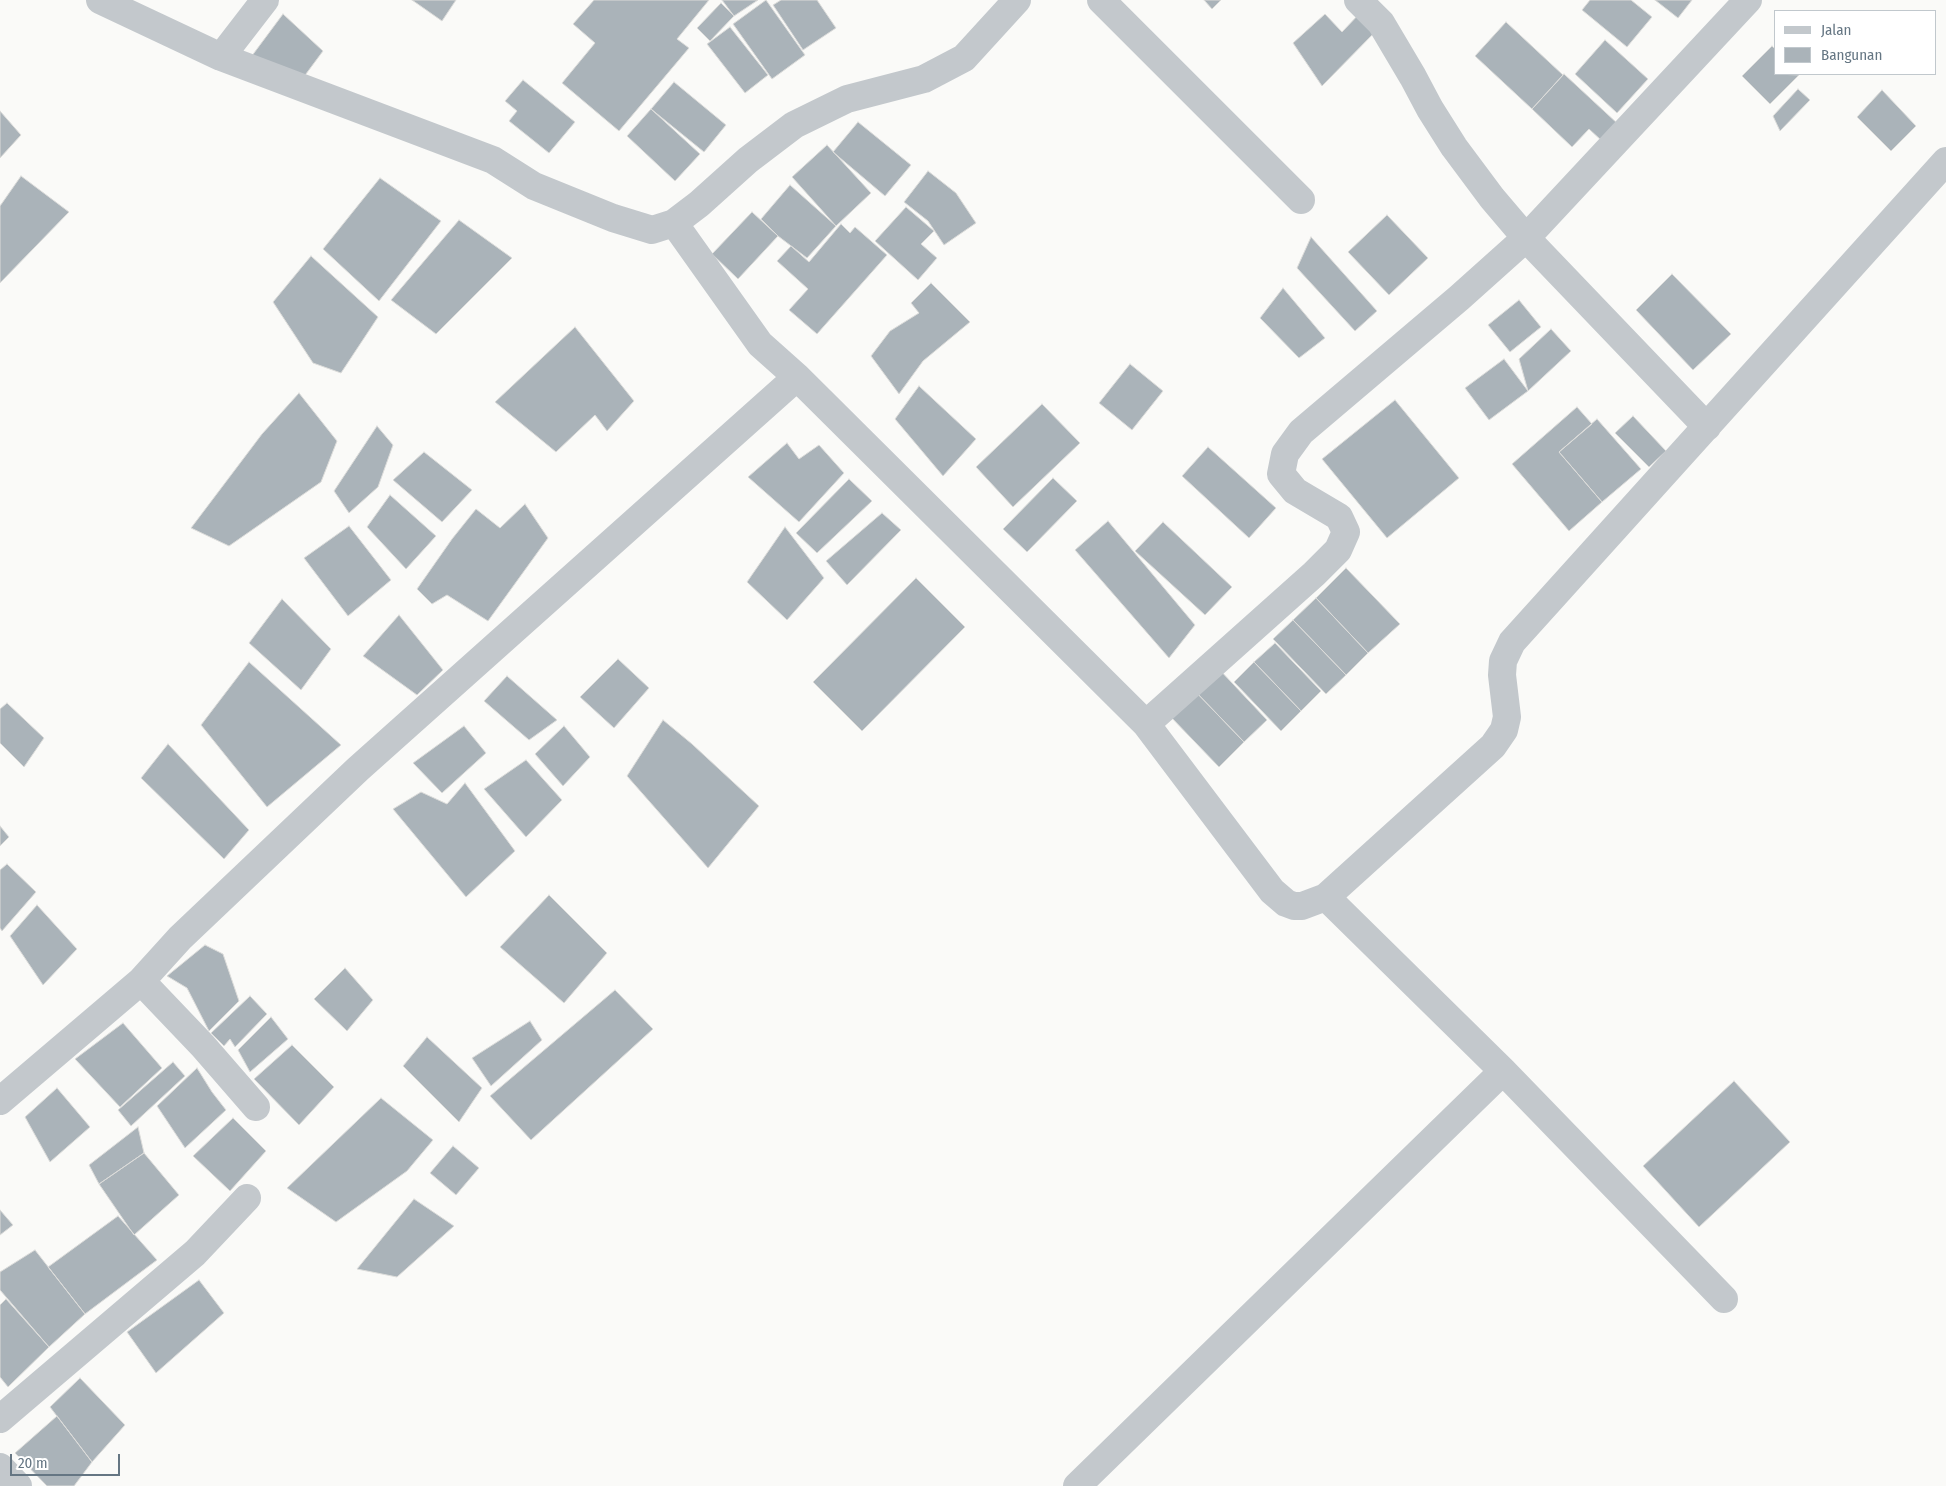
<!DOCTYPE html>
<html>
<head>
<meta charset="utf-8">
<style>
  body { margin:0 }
  #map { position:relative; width:1946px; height:1486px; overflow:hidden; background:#fafaf8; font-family:"Fira Sans Condensed",sans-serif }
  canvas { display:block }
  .legend { position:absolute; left:1774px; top:10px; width:162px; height:65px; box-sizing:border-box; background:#fff; border:1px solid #c1c8cd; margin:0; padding:6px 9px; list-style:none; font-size:15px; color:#657683 }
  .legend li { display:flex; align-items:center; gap:10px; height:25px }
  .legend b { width:25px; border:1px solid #c1c8cd }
  .scale { position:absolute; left:10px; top:1454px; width:110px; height:22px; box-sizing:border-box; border:2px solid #657683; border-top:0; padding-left:6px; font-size:15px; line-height:18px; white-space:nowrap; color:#657683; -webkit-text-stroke:4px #fff; paint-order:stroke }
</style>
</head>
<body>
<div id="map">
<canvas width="1946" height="1486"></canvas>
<ul class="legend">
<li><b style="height:6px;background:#c3c8cc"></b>Jalan</li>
<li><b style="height:14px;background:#aab3b9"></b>Bangunan</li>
</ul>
<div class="scale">20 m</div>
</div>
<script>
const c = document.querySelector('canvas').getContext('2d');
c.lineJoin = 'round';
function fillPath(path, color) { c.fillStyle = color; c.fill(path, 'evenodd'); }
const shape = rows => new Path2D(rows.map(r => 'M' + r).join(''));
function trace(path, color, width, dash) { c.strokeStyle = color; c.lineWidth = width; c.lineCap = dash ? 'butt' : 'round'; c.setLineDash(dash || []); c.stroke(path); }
const building = shape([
  [412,0,456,0,442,21,412,0],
  [594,0,709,0,677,39,689,48,619,131,562,83,595,43,573,24,594,0],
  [722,0,758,0,734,16,722,0],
  [766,0,805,55,772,79,733,24,766,0],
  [781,0,817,0,836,28,803,50,773,5,781,0],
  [1204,0,1221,0,1212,9,1204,0],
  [1590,0,1631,0,1652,17,1627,47,1582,10,1590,0],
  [1655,0,1692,0,1678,18,1655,0],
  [721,3,734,16,710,41,697,28,721,3],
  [1361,12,1377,30,1322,86,1293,43,1325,14,1342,32,1361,12],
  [283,14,323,51,300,82,251,57,283,14],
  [1506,22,1563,75,1532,109,1475,56,1506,22],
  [730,27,768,75,745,93,707,44,730,27],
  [1605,40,1648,79,1617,113,1575,74,1605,40],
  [1772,46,1775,49,1775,74,1799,75,1770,104,1742,76,1772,46],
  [1564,74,1618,124,1602,141,1589,129,1572,147,1532,109,1564,74],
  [523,80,575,122,549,153,509,121,517,111,505,101,523,80],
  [674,82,726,125,704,152,651,109,674,82],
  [1798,89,1810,100,1780,131,1773,116,1798,89],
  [1882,90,1916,126,1891,151,1857,117,1882,90],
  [651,109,700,154,675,181,627,136,651,109],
  [0,111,21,135,0,158,0,111],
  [858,122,911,165,885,196,833,152,858,122],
  [827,145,871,193,836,226,792,177,827,145],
  [928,171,956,193,976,223,944,245,928,221,904,202,928,171],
  [21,176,69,212,0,283,0,206,21,176],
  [380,178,441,221,379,301,323,249,380,178],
  [790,185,836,226,807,258,778,236,761,219,790,185],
  [906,207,934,231,921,244,937,258,918,280,875,241,906,207],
  [752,212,778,236,738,279,712,254,752,212],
  [1387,215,1428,258,1389,295,1348,252,1387,215],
  [459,220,512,258,436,334,391,300,459,220],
  [841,224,850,233,855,227,887,255,817,334,789,310,808,289,777,261,791,246,809,262,841,224],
  [1311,237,1377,311,1355,331,1297,268,1311,237],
  [311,256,378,317,341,373,313,363,273,302,311,256],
  [1672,274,1731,334,1693,370,1636,310,1672,274],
  [931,283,970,322,923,361,899,394,871,356,890,331,919,313,911,303,931,283],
  [1283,288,1325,338,1299,358,1260,318,1283,288],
  [1519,300,1541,327,1510,352,1488,325,1519,300],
  [575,327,634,401,607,431,595,415,556,452,495,402,575,327],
  [1551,329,1571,351,1528,391,1519,359,1551,329],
  [1504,359,1528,391,1489,420,1465,388,1504,359],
  [1130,364,1163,391,1132,430,1099,403,1130,364],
  [919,386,976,439,943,476,895,419,919,386],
  [299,393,337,441,321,482,229,546,191,528,262,434,299,393],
  [1395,400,1459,478,1387,538,1322,459,1395,400],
  [1042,404,1080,443,1013,507,976,467,1042,404],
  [1577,407,1592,424,1559,452,1602,502,1569,531,1512,464,1577,407],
  [1633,416,1666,451,1649,467,1615,433,1633,416],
  [1597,419,1641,469,1602,502,1559,452,1597,419],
  [377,426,393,445,378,487,349,513,334,491,377,426],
  [787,443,799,459,819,445,844,473,799,522,748,477,787,443],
  [1208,447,1276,508,1249,538,1182,476,1208,447],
  [424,452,472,490,442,522,393,480,424,452],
  [1053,478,1077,501,1027,552,1003,529,1053,478],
  [849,479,872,501,817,553,796,533,849,479],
  [390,495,436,536,406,569,367,527,390,495],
  [525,504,548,538,488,621,447,595,432,604,417,589,452,539,476,509,500,528,525,504],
  [882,513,901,530,847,585,826,561,882,513],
  [1108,521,1195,625,1169,658,1075,550,1108,521],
  [1163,522,1232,587,1205,615,1135,551,1163,522],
  [349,526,391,580,348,616,304,558,349,526],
  [785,527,824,578,787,620,747,582,785,527],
  [1346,568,1400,624,1368,653,1316,598,1346,568],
  [916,578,965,627,862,731,813,682,916,578],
  [1316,598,1368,653,1346,675,1293,620,1316,598],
  [282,599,331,649,301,690,249,643,282,599],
  [399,615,443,670,417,695,363,656,399,615],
  [1293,620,1346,675,1326,694,1273,639,1293,620],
  [1275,643,1321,691,1301,711,1254,662,1275,643],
  [618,659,649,688,614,728,580,697,618,659],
  [249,662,341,745,267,807,201,725,249,662],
  [1254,662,1301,711,1281,731,1234,682,1254,662],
  [1217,667,1267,720,1244,742,1193,689,1217,667],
  [507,676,557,720,529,740,484,701,507,676],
  [1193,689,1244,742,1219,767,1168,714,1193,689],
  [7,703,44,738,24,767,0,743,0,709,7,703],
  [663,720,692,744,759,806,708,868,627,776,663,720],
  [464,726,486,753,442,793,413,763,464,726],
  [564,726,590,757,563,786,535,754,564,726],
  [168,744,249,830,224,859,141,778,168,744],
  [526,760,562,800,526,837,484,789,526,760],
  [465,783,515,851,466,897,393,809,421,792,447,804,465,783],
  [0,826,9,837,0,846,0,826],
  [7,864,36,892,2,931,0,928,0,870,7,864],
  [549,895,607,953,564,1003,500,947,549,895],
  [37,905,77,949,43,985,10,936,37,905],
  [205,945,223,954,239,1001,209,1031,187,988,167,976,205,945],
  [345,968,373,1000,347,1031,314,999,345,968],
  [615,990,653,1029,531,1140,490,1096,615,990],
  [250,996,267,1014,235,1047,230,1039,224,1046,211,1033,250,996],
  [271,1017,288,1039,250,1072,238,1050,271,1017],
  [530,1021,542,1040,491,1086,472,1058,530,1021],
  [123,1023,162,1068,120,1107,75,1059,123,1023],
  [427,1037,482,1088,459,1122,403,1066,427,1037],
  [292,1045,334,1087,299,1125,254,1079,292,1045],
  [173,1062,185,1076,131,1126,118,1110,173,1062],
  [197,1068,212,1092,226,1110,185,1148,157,1106,197,1068],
  [1734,1081,1790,1142,1699,1227,1643,1166,1734,1081],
  [57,1088,90,1127,50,1162,25,1117,57,1088],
  [381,1098,433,1140,407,1171,336,1222,287,1188,381,1098],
  [233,1118,266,1151,230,1191,193,1156,233,1118],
  [138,1127,144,1153,99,1184,89,1165,138,1127],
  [453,1146,479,1168,456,1195,430,1173,453,1146],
  [144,1153,179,1195,134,1235,99,1184,144,1153],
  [414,1199,454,1226,397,1277,357,1269,414,1199],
  [0,1210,13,1225,0,1235,0,1210],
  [118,1216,157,1260,85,1314,48,1267,118,1216],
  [35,1250,85,1314,49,1347,0,1290,0,1272,35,1250],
  [199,1280,224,1313,156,1373,127,1332,199,1280],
  [6,1299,49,1347,8,1387,0,1377,0,1305,6,1299],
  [80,1378,125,1425,92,1462,50,1407,80,1378],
  [57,1416,92,1462,74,1486,47,1486,15,1453,57,1416]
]);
const minor = shape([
  [100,0,221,57,493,160,534,186,613,218,652,230,674,223],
  [1017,0,964,58,924,79,847,99,794,125,748,160,699,204,674,223,760,344,797,377,1146,724,1272,891,1286,903,1294,906,1302,906,1326,897,1493,746,1504,730,1507,717,1502,675,1503,661,1512,642,1946,161],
  [1101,0,1301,200],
  [1358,0,1381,23,1413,77,1430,109,1454,147,1492,198,1526,238,1707,427],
  [221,57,265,0],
  [1146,724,1314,574,1338,550,1346,532,1339,517,1295,491,1281,474,1285,454,1301,432,1459,298,1526,238,1748,0],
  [1326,897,1503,1071,1724,1299],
  [141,981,203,1046,256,1107],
  [0,1101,141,981,180,938,358,769,797,377],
  [0,1419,195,1253,247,1198],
  [0,1467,18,1486],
  [1077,1486,1503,1071]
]);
fillPath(building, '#aab3b9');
trace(building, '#dcdcda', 1);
trace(minor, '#c3c8cc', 28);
</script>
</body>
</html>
